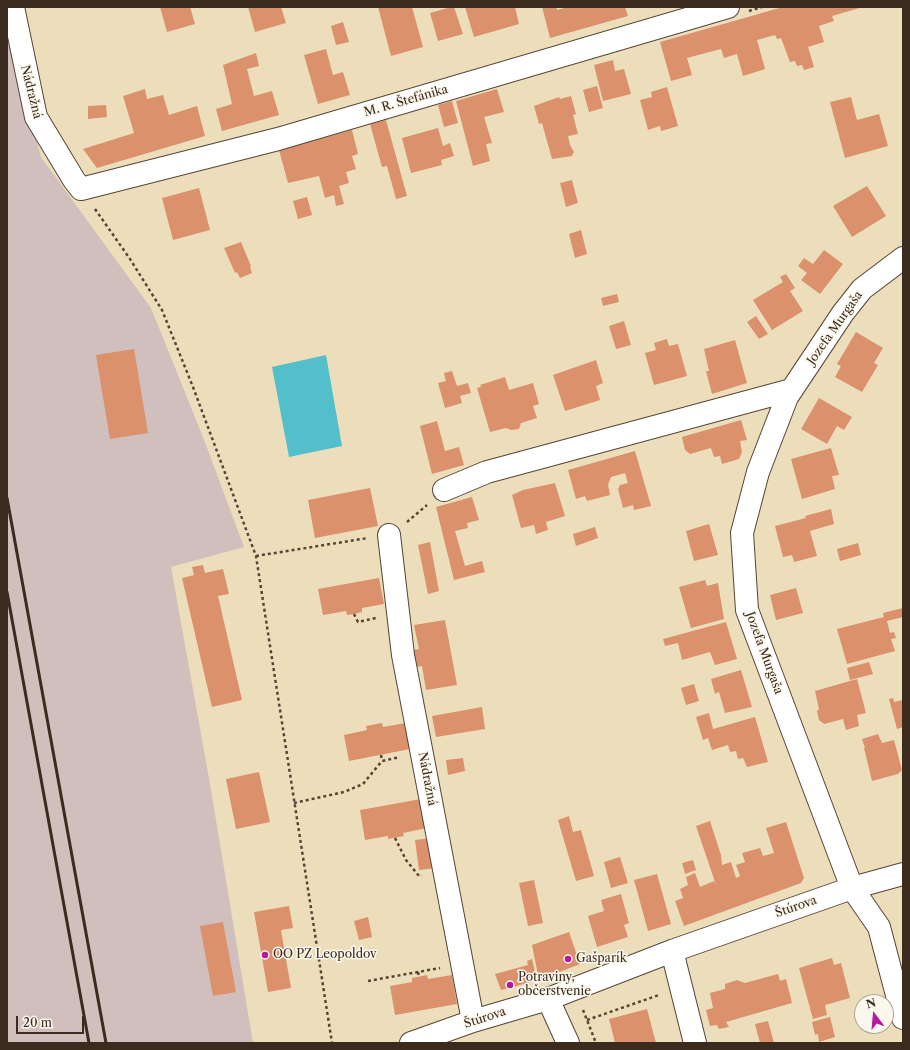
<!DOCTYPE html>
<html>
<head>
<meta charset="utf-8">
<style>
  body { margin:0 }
  #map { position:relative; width:910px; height:1050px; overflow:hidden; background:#eddebb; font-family:"Libre Caslon Text",serif }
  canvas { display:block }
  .frame { position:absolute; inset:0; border:8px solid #3b2a1e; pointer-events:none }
  .north { position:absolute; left:854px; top:994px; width:40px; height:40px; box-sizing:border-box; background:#fbf7ec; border:1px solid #aea59a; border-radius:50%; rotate:344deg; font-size:11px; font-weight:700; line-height:16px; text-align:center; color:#3b2a1e }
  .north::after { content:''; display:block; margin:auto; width:14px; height:18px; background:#b5179e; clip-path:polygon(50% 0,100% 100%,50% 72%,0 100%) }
  .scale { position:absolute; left:16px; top:1016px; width:68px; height:18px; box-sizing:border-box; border:2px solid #3b2a1e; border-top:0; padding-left:5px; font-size:12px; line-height:14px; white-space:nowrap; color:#3b2a1e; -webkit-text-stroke:3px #fbf7ec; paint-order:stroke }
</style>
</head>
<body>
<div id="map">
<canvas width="910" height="1050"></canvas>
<div class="frame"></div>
<div class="north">N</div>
<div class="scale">20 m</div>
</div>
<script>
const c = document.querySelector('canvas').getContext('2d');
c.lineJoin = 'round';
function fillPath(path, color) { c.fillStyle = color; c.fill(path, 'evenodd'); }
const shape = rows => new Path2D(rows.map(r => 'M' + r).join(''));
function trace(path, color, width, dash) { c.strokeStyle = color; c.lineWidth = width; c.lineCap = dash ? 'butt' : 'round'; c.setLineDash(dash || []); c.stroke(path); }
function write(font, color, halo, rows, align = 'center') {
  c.font = font + ' "Libre Caslon Text",serif'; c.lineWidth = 3; c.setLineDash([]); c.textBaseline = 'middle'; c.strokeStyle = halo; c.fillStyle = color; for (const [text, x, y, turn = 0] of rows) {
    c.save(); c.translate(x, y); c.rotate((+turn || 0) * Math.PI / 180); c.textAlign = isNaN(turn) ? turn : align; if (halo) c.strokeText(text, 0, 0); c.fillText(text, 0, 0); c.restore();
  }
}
const industrial = shape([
  [7,20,10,41,41,157,151,308,203,437,244,547,171,567,210,784,253,1043,7,1043]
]);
const water = shape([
  [326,355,342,446,289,457,272,367]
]);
const building = shape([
  [160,7,190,7,195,24,167,32],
  [248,7,281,7,286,23,255,32],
  [378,7,412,7,423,47,391,56],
  [451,7,454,7,463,34,438,41,430,13],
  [465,7,515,7,519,24,474,37],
  [542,7,556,7,557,10,568,7,625,7,628,16,550,38],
  [783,7,863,7,832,16,834,21,819,26,824,42,808,47,814,67,804,70,802,65,797,66,795,61,790,62,781,38,777,39,775,35,757,40,765,69,743,76,737,54,724,58,721,49,687,58,692,75,671,81,660,42],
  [343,22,349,42,336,45,331,26],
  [326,49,333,75,343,72,350,95,318,104,304,55],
  [256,53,259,66,247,69,254,96,272,91,279,115,222,131,216,109,232,104,223,65],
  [613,60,615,71,624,69,631,94,603,101,594,65],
  [597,86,603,108,589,112,583,90],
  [667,87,678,126,661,131,660,126,648,130,640,100,652,97,651,92],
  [145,89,147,99,163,95,169,115,197,106,205,136,97,168,83,149,134,133,123,96],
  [497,89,504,112,484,117,492,143,486,144,490,161,473,166,456,101],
  [571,96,576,114,573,115,578,134,568,136,570,145,574,152,572,156,552,159,542,123,539,124,534,106,559,97,560,99],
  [851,97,857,120,879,114,888,146,845,158,830,102],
  [452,101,458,123,444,127,438,105],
  [106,105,107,117,88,119,88,106],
  [386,120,407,196,396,199,387,166,382,167,370,124],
  [438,128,443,146,450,143,454,156,441,160,442,165,411,173,402,138],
  [352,130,358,154,352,156,356,169,346,172,349,183,339,186,344,204,336,206,334,195,325,198,319,176,288,183,279,150],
  [572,180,578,203,566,207,560,183],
  [867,186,886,216,852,237,833,206],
  [199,188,210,230,173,240,162,198],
  [307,197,312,215,298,219,293,201],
  [581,230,587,254,575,258,569,234],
  [241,242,251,266,250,267,252,273,240,278,237,272,235,273,224,248],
  [824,250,843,264,820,294,801,280,807,273,798,266,804,258,813,264],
  [786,274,795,288,790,291,803,311,772,330,753,300,783,282,780,277],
  [617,294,619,302,603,306,601,298],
  [756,316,768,334,759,339,747,322],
  [624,321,631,345,616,349,609,326],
  [856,332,883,348,874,363,878,365,862,392,835,377,841,366,837,364],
  [667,339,669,346,678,344,687,376,654,385,645,353,656,350,654,343],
  [735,340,747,383,712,394,706,371,709,371,704,349],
  [134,349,148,433,110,439,96,355],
  [596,360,603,383,596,386,600,400,565,411,553,375],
  [452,371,457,386,468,383,471,393,460,396,462,403,445,408,438,383,446,381,444,373],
  [505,377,509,390,533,383,539,404,533,406,537,418,521,423,519,429,511,430,506,428,490,432,477,388,481,387,480,385],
  [819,398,852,417,844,430,837,426,827,444,801,429],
  [741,420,747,440,740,441,742,452,739,459,722,464,720,456,714,457,711,448,690,454,685,450,682,437],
  [437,421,445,451,459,447,464,465,432,474,420,426],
  [831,448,839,475,832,476,835,489,802,499,791,459],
  [635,451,651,506,634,510,633,505,623,508,618,489,620,485,628,483,625,473,611,477,608,485,610,495,587,501,585,496,576,499,568,470],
  [555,483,565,516,546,522,548,530,536,534,534,525,521,528,512,495,523,490],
  [370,488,378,526,315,538,308,500],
  [472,497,479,520,467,523,468,528,455,531,465,566,482,561,485,572,454,580,436,507],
  [831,509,834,524,810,531,817,556,794,562,792,555,783,557,775,526,806,518,805,516],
  [709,524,718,555,694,561,686,531],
  [595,527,598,538,576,546,573,534],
  [430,542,439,591,428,594,418,545],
  [858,543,861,555,840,561,837,549],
  [203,565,205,573,223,569,229,594,218,596,242,700,212,707,182,578,194,575,192,567],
  [379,578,384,604,362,608,362,612,354,614,347,615,346,611,323,615,318,589],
  [705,580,707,586,718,583,724,619,691,628,679,587],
  [796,588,803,613,776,620,770,595],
  [903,608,903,617,887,621,890,633,894,632,896,638,891,639,895,651,847,664,837,629,884,617,883,613],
  [445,620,457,685,426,690,422,666,416,667,413,650,419,649,414,625],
  [726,622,737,659,715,665,710,652,682,660,678,643,665,646,663,639],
  [869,662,873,674,850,680,847,668],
  [741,670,752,707,725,713,719,692,715,694,711,679],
  [857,679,866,713,857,715,859,726,846,730,843,719,824,724,819,720,817,711,819,709,815,691],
  [694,684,699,701,686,705,681,688],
  [893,698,894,702,903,700,903,727,897,729,889,699],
  [482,707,485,729,436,737,432,716],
  [709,713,713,729,755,717,768,762,747,767,743,758,738,759,736,751,730,752,728,745,712,750,708,738,703,740,696,717],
  [382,723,383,727,406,723,410,749,349,761,344,735,367,730,366,726],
  [878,734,882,743,894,740,902,770,898,774,872,781,864,748,865,748,862,739],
  [463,758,465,771,448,775,446,760],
  [259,772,270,822,236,829,226,779],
  [421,799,427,828,403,833,404,836,388,839,388,836,365,840,360,810],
  [569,816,573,832,581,830,594,876,576,881,558,820],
  [710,821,721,855,722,865,731,862,736,878,740,876,736,865,745,862,742,853,760,848,763,856,774,853,766,828,786,822,804,878,801,883,684,926,675,901,683,898,680,889,688,885,686,877,695,873,700,887,714,881,716,885,696,826],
  [431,838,436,868,419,870,415,840],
  [620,857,628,883,611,888,604,862],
  [693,860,696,870,685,874,682,863],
  [657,874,671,924,648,931,634,880],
  [534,880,543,923,528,926,519,883],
  [621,894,629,923,624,925,628,937,597,947,588,916,604,911,601,900],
  [289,906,293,928,281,930,291,988,268,992,254,912],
  [368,917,372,937,359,940,354,921],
  [223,922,236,992,213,996,200,926],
  [569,932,580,964,539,980,532,945],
  [832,958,834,965,841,963,850,998,825,1005,827,1015,813,1019,799,968],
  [532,959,536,976,531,977,532,982,501,990,495,974,528,965,527,961],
  [778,974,780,981,786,979,792,1003,726,1022,729,1027,719,1029,717,1025,710,1026,706,1010,713,1008,710,993,725,989,725,984,737,980,745,983],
  [427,975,428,979,452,975,457,1004,395,1015,390,986,412,982,412,978],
  [647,1009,656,1043,615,1043,609,1019],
  [830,1017,835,1037,819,1042,818,1034,815,1035,812,1022],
  [768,1021,774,1043,760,1043,755,1024]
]);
const path = shape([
  [749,11,762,7],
  [95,209,130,259,162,310,193,387,256,556,332,1043],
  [407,522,427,505],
  [256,556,368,538],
  [354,614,358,622,376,618],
  [381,755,382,761],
  [294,803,344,792,363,784,382,761,400,757],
  [395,838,406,860,419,876,422,876],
  [418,972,419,977],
  [368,981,440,968],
  [583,1010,596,1043],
  [587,1020,659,995,658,994]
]);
const minor = shape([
  [13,7,36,117,74,180,81,189,278,139,728,7],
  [903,258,862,289,843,313,787,397,758,472,742,533,747,610,852,888,879,927,903,1018],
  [444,490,487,472,791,390],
  [389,535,403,655,473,1021],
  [672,951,695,1043],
  [548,999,568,1043],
  [411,1043,473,1021,548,999,672,951,852,888,903,874]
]);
const rail = shape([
  [7,498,106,1043],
  [7,592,89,1043]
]);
const markers = [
  [265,955,4,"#b5179e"],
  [568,959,4,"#b5179e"],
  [510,985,4,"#b5179e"]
];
const streetNames = [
  ["Nádražná",31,92,76],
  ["M. R. Štefánika",406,101,-16],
  ["Jozefa Murgaša",835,328,-55],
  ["Jozefa Murgaša",764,653,70],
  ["Nádražná",427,779,79],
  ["Štúrova",796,907,-19],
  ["Štúrova",485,1018,-18]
];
const poiNames = [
  ["OO PZ Leopoldov",273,955],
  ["Gašparík",576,959],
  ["Potraviny,",518,978],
  ["občerstvenie",518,992]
];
fillPath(industrial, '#d1bfbd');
fillPath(water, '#52bfcb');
fillPath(building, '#da916c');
trace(minor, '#564536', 24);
trace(path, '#564536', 2.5, [3, 3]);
trace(minor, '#fff', 22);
trace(rail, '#3b2a1e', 3);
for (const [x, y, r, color] of markers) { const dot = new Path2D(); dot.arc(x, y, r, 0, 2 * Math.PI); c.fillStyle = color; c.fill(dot); trace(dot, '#fbf7ec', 1.5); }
write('12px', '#3b2a1e', '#fbf7ec', streetNames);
write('12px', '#3b2a1e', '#fbf7ec', poiNames, 'left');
</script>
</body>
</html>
